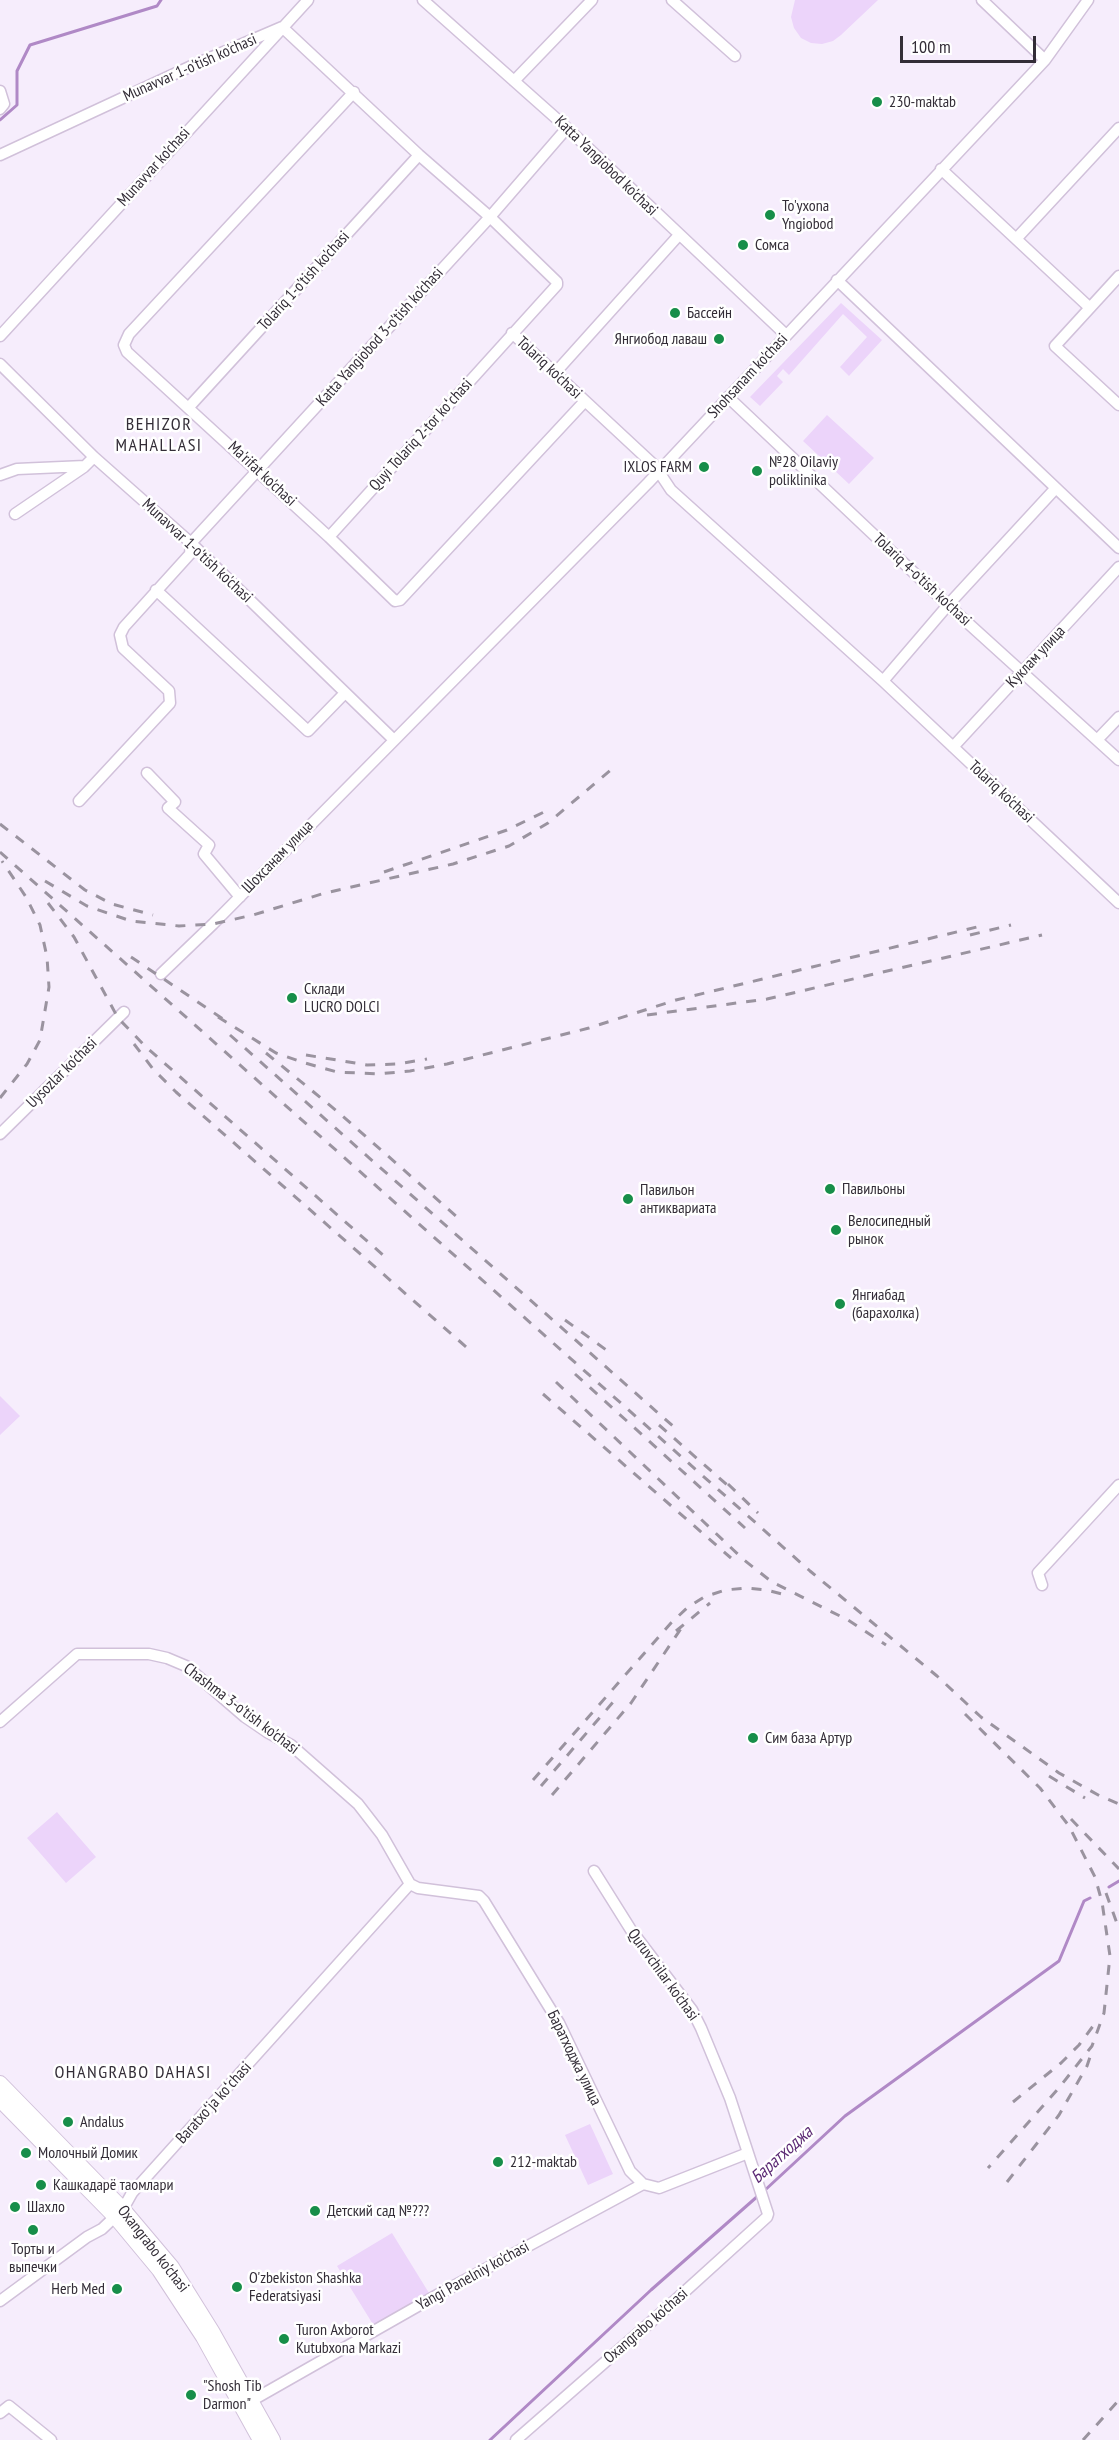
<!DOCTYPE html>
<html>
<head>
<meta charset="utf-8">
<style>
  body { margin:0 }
  #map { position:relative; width:1119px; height:2440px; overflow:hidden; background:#f6edfc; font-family:"PT Sans Narrow",sans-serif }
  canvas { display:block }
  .scale { position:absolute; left:900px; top:36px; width:136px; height:27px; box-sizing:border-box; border:3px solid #332d37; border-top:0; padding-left:8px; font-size:18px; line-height:21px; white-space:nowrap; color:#332d37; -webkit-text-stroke:4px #fff; paint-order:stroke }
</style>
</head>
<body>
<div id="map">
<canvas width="1119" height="2440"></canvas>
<div class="scale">100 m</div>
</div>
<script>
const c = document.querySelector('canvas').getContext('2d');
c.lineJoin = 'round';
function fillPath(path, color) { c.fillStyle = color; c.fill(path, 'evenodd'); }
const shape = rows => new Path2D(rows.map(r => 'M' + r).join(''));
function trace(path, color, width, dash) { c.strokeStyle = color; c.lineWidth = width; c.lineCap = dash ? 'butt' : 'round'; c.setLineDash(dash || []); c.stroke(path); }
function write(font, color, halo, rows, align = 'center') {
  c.font = font + ' "PT Sans Narrow",sans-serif'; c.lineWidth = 5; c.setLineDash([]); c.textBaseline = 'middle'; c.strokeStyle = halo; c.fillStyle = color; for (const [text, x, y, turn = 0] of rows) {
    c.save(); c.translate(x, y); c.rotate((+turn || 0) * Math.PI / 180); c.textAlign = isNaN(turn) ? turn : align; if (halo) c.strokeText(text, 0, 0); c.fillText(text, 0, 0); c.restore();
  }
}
const green = shape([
  [795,0,878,0,841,35,833,41,822,44,811,43,801,38,794,28,791,17],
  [841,303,882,340,849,376,840,367,867,337,843,314,789,375,783,369,777,376,783,382,760,406,750,397],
  [827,415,874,458,849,484,803,441],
  [0,1396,20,1416,0,1435],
  [57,1812,96,1857,66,1883,27,1838],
  [590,2124,613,2174,588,2185,565,2135],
  [392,2233,429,2293,374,2326,337,2266]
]);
const stream = shape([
  [0,120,17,105,17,71,30,45,157,6,161,0],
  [1109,1887,1119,1881],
  [764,2191,845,2116,1059,1961,1084,1901,1090,1898],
  [490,2440,651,2290,759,2195]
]);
const minor = shape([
  [423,0,567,128,786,335],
  [672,0,735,56],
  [982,0,1045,60],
  [514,81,592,0],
  [0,91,4,104,0,109],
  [354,92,129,334,124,345,127,352,329,537,395,601,400,600,585,401],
  [0,155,198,63,282,27,419,155,490,217,557,282,557,285,329,537],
  [941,169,1089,307],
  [1016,239,1119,128],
  [1119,276,1055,346,1119,405],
  [837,280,1119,548],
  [512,333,655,466,671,490,883,681,1119,903],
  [0,336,308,0],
  [0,364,94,457,191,543,393,739],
  [555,373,679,235],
  [728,397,948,605,1119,760],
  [189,407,419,155],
  [0,475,17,469,85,466,94,457],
  [15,514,84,467],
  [156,590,308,731,345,693],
  [883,681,948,605,1055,489],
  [1097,740,1119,717],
  [953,747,1119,567],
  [147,773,175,802,168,808,209,845,204,854,240,897],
  [79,801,170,703,169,691,123,648,120,635,124,627,190,554,191,543,490,217,567,128],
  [161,974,213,924,648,483,1045,60,1088,0],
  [0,1134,124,1012],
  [1042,1585,1038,1573,1119,1485],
  [0,1722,77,1654,149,1654,167,1658,186,1666,245,1717,267,1732,291,1745,358,1804,382,1835,410,1884],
  [410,1884,418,1888,479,1896,484,1901,559,2023,630,2171,643,2184,659,2188,748,2153],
  [0,2301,87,2237,102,2229,123,2209,132,2193,410,1884],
  [244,2405,439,2294,643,2184],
  [0,2413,9,2406,51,2440],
  [516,2440,660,2314,767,2217,768,2214,730,2098,701,2028,692,2010,631,1930,594,1871]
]);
const major = shape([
  [0,2083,123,2209,172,2267,212,2331,273,2440],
  [0,2100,115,2217,159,2270,203,2337,260,2440]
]);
const rail = shape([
  [0,824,85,890,112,904,153,915],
  [0,852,810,1571,937,1676,981,1717,1059,1773,1100,1796,1119,1804],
  [384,872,507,830,544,812],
  [45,881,87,906,131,921,179,926,213,924,253,915,325,893,453,864,509,846,548,823,612,769],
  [48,903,74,937,118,1018,146,1047,383,1255],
  [970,935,1011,925],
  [131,957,226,1021],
  [647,1015,767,999,1042,935],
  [218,1017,276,1053,305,1063,337,1072,378,1074,410,1071,447,1064,589,1028,676,1000,977,927],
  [230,1035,674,1427],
  [134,1044,153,1069,176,1092,473,1353],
  [266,1053,338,1112,456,1216],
  [306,1055,367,1065,397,1064,427,1059],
  [0,1098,27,1064,40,1040,49,987,47,957,40,925,26,897,2,861],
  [565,1320,609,1352],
  [575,1374,745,1528],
  [556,1382,744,1560,772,1582,848,1620,886,1645],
  [543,1394,731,1558],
  [659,1425,734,1491],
  [728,1484,758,1513],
  [676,1631,710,1603],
  [965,1714,1040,1788,1069,1826,1095,1877,1102,1902,1110,1956,1104,2013,1092,2046,1058,2089,988,2168],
  [1049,1776,1085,1798],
  [533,1780,671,1623,687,1608,704,1597,725,1590,746,1588,766,1590,786,1595],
  [541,1786,614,1701],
  [552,1795,631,1703,682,1627],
  [1071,1819,1119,1869],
  [1106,1893,1119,1929],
  [1013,2102,1061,2063,1079,2045,1096,2022],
  [1007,2182,1059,2115,1087,2066,1091,2054],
  [1083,2440,1119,2400]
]);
const markers = [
  [877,102,6,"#178e49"],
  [770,215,6,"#178e49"],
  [743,245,6,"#178e49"],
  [675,313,6,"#178e49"],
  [719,339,6,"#178e49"],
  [704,467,6,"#178e49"],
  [757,471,6,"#178e49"],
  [292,998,6,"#178e49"],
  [830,1189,6,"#178e49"],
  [628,1199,6,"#178e49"],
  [836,1230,6,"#178e49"],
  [840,1304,6,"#178e49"],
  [753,1738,6,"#178e49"],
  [68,2122,6,"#178e49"],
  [26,2153,6,"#178e49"],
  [498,2162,6,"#178e49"],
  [41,2185,6,"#178e49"],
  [15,2207,6,"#178e49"],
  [315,2211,6,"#178e49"],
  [33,2230,6,"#178e49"],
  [237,2287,6,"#178e49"],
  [117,2289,6,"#178e49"],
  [284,2339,6,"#178e49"],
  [191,2395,6,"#178e49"]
];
const streetNames = [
  ["Munavvar 1-o'tish ko'chasi",190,68,-24],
  ["Katta Yangiobod ko'chasi",606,166,44],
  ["Munavvar ko'chasi",154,167,-48],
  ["Tolariq 1-o'tish ko'chasi",304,281,-48],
  ["Katta Yangiobod 3-o'tish ko'chasi",380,337,-48],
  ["Tolariq ko'chasi",549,368,43],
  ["Shohsanam ko'chasi",748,376,-47],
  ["Quyi Tolariq 2-tor koʻchasi",421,435,-48],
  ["Ma'rifat ko'chasi",262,474,43],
  ["Munavvar 1-o'tish ko'chasi",197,551,43],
  ["Tolariq 4-o'tish ko'chasi",922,580,43],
  ["Куклам улица",1036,657,-47],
  ["Tolariq ko'chasi",1001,792,43],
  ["Шохсанам улица",278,857,-46],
  ["Uysozlar ko'chasi",62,1073,-45],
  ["Chashma 3-o'tish ko'chasi",241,1709,37],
  ["Quruvchilar ko'chasi",663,1975,54],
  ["Баратходжа улица",574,2058,64],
  ["Baratxoʻja koʻchasi",214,2103,-48],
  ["Oxangrabo ko'chasi",153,2249,52],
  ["Yangi Panelniy ko'chasi",473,2276,-29],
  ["Oxangrabo ko'chasi",646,2326,-41]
];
const poiNames = [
  ["230-maktab",889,102],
  ["To'yxona",782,206],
  ["Yngiobod",782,224],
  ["Сомса",755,245],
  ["Бассейн",687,313],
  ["Янгиобод лаваш",707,339,"right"],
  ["№28 Oilaviy",769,462],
  ["poliklinika",769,480],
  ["IXLOS FARM",692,467,"right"],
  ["Склади",304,989],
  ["LUCRO DOLCI",304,1007],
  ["Павильоны",842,1189],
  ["Павильон",640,1190],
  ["антиквариата",640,1208],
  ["Велосипедный",848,1221],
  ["рынок",848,1239],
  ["Янгиабад",852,1295],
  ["(барахолка)",852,1313],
  ["Сим база Артур",765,1738],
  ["Andalus",80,2122],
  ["Молочный Домик",38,2153],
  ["212-maktab",510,2162],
  ["Кашкадарё таомлари",53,2185],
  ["Шахло",27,2207],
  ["Детский сад №???",327,2211],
  ["Торты и",33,2249,"center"],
  ["выпечки",33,2267,"center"],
  ["O'zbekiston Shashka",249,2278],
  ["Federatsiyasi",249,2296],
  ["Herb Med",105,2289,"right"],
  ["Turon Axborot",296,2330],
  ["Kutubxona Markazi",296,2348],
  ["\"Shosh Tib",203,2386],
  ["Darmon\"",203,2404]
];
const neighbourhoodNames = [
  ["BEHIZOR",159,425],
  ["MAHALLASI",159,446],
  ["OHANGRABO DAHASI",133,2073]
];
const waterNames = [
  ["Баратходжа",782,2155,-42]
];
fillPath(green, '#ecd4fa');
trace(stream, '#b089c6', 3);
trace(minor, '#d1c1da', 13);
trace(major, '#d1c1da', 16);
trace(minor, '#fff', 10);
trace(major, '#fff', 14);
trace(rail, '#9a939f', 3, [10, 10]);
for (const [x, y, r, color] of markers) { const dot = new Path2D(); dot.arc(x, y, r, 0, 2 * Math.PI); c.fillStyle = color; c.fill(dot); trace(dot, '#fff', 2); }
write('16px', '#332d37', '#fff', streetNames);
write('16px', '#332d37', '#fff', poiNames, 'left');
c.letterSpacing = '1.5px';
write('18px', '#332d37', '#fff', neighbourhoodNames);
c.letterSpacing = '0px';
write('italic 18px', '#5d2b75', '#fff', waterNames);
</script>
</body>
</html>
